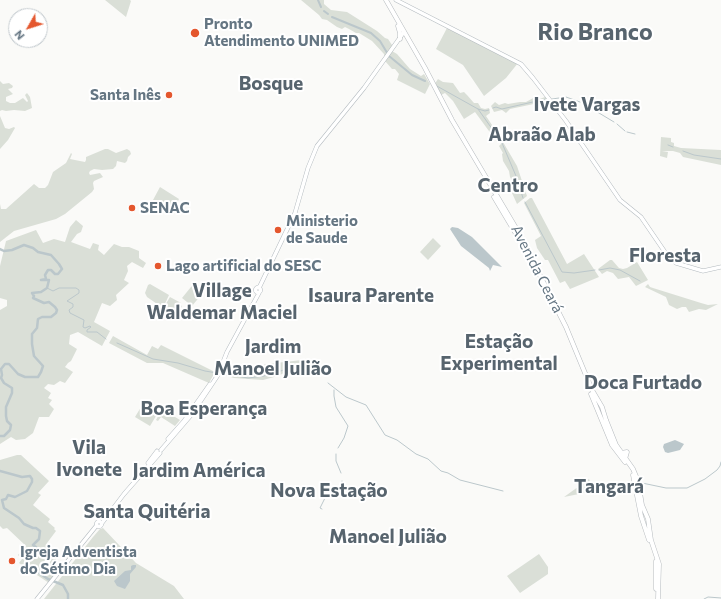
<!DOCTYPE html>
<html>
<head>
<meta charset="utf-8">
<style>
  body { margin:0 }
  #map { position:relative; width:721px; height:599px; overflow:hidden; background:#fafaf8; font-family:Commissioner,sans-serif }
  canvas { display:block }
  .north { position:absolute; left:8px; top:8px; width:40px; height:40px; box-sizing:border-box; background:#fff; border:1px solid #c1c8cd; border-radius:50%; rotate:231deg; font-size:11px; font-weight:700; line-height:16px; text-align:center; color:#657683 }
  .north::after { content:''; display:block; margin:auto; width:14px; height:18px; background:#e4572e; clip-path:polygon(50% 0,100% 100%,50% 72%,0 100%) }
</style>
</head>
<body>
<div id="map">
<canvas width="721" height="599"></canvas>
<div class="north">N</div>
</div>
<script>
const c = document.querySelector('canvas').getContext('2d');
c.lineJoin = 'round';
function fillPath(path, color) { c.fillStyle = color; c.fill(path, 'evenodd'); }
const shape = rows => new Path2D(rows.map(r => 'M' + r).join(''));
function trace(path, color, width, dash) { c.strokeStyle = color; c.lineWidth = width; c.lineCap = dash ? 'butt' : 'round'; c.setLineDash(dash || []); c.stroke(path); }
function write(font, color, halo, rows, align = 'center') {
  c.font = font + ' Commissioner,sans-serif'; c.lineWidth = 4; c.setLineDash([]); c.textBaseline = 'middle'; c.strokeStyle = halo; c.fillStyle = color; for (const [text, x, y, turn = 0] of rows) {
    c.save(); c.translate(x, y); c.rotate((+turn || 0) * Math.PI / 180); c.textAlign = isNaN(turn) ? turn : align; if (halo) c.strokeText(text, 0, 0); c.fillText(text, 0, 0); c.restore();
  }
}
const green = shape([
  [105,0,130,0,131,1,126,17],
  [301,0,324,0,324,4,331,10,347,12,377,31,385,38,388,39,394,48,392,51,397,54,410,69,421,76,424,74,430,84,425,94,397,80,399,74,395,69,392,69,385,61,384,54,372,41,359,33,356,33,349,29,345,27,342,29,337,27,327,20,322,19,319,15],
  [447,28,518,63,506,78,484,96,463,65,436,49],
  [438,79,443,82,453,83,460,93,464,92,467,95,474,103,478,103,481,108,485,109,489,108,490,113,486,116,502,140,497,142,475,112,464,119,453,101,445,93,441,95,434,85],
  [0,81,3,84,9,83,13,86,12,88,8,89,13,94,6,97,6,101,10,103,15,103,23,98,27,102,28,101,25,95,27,93,30,97,32,108,25,111,14,110,6,111,2,110,0,111],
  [535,97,537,100,545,97,548,101,510,109,506,113,502,110,494,112,491,106,495,102,499,105,505,103,508,104,520,102,526,102],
  [0,116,5,128,9,129,14,127,15,128,8,140,0,149],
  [661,137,671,138,671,142,674,143,674,146,681,148,721,150,721,165,683,157,680,153,673,151,662,151,668,152,667,158,660,156],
  [503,142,517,166,527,196,517,204,512,193,515,189,515,186,510,177,509,171,503,161,502,154,503,153,499,146],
  [105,149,108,149,116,153,127,149,130,151,131,154,128,157,127,161,125,163,117,161,116,166,113,169,102,170,94,169,90,171,89,173,90,175,100,173,103,177,94,181,93,183,94,189,92,192,65,214,56,219,14,231,0,242,0,204,1,209,6,209,34,184,39,188,45,188,48,185,53,172,66,163,71,153,72,154,70,159,85,162,86,160,86,157],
  [160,187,179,199,173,211,153,200],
  [530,198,532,198,567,264,584,254,599,277,570,289,565,281,560,283,548,260,545,260,537,248,535,240,541,236,524,203],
  [76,220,83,226,81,232,77,234,71,242,90,249,93,243,99,245,98,250,104,255,114,244,122,247,129,247,139,251,139,258,146,263,143,268,132,262,127,266,128,271,124,280,129,283,116,295,117,300,110,306,102,303,94,322,110,331,102,346,78,332,70,335,69,344,77,349,71,361,68,363,65,367,73,372,65,383,60,381,54,385,48,384,44,388,51,393,48,398,52,400,49,404,54,409,49,417,39,417,33,433,25,439,16,440,11,437,0,444,0,310,7,306,7,300,0,298,0,266,6,241,36,230,43,243,54,239,65,242,70,227],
  [433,238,441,246,428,260,420,252],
  [610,260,612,260,619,268,623,269,627,268,637,262,648,280,636,286,629,277,618,279,613,273,607,271,602,274,598,269],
  [195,282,205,290,192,306,182,298],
  [150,284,169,295,163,308,147,297,145,293,148,285],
  [648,284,650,287,653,288,701,303,708,305,718,304,706,310,699,309,689,312,686,307,682,307,677,309,669,305,666,297,645,287],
  [170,297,181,303,180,305,182,306,179,312,177,312,176,314,164,307],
  [113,336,147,355,152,346,158,349,161,345,215,372,209,383,163,363,147,363,109,343],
  [302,360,307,369,288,371,278,376,263,380,234,378,220,374,223,367,236,371,237,368,242,370,267,364],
  [141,407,156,416,150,426,135,417],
  [162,409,180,420,175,426,161,417,158,421,156,420],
  [17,455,21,455,49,481,38,493,41,495,33,505,50,519,48,522,55,528,54,529,56,531,47,543,49,549,52,553,51,555,63,566,49,583,19,563,22,559,18,555,26,546,7,528,3,529,0,526,0,460],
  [589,479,594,491,564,497],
  [103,528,136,563,174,586,184,599,44,599,93,537,100,529],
  [539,554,548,567,548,574,520,593,507,576]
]);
const water = shape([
  [452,227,458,228,472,237,502,267,493,265,490,271,489,268,461,246,450,229],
  [675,440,684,444,680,450,668,453,665,452,663,447,664,444],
  [133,565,136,565,136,567,130,574,130,581,125,589,117,586,114,581,125,571,131,570,131,566]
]);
const stream = shape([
  [435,85,478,109,485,111,489,110],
  [552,99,566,97,580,102],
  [584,104,614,122],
  [493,108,496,107,502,109,546,99],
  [478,109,500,140],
  [617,124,625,131],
  [627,132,635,134],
  [502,143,516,176,523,198],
  [668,145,673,147],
  [683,151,694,155,721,159],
  [525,202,562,272,574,273,595,270],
  [599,270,610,268,620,270,640,281],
  [47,288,53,291,59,288,76,288,79,290,79,293,67,301,73,304,73,307,69,310,70,313,84,320,83,327,85,328,90,326,91,327,87,330,87,332,97,332,106,339],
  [117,343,153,359,178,363,205,371,217,373],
  [310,365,318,368,326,376],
  [220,373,248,378,264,376,297,366,305,365],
  [328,383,346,397,366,405,385,435,397,440,416,454,428,459,441,471,448,473,460,480,503,491],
  [334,390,334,396,336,407,348,426,344,438,338,448],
  [336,454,336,461,341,473],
  [642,483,666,488,687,488,705,479,717,470,720,466,721,462],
  [322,509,320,508,326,496,338,490,342,483,342,481],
  [704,599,708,597,721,598]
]);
const canal = shape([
  [318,0,321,7],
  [324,11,328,14],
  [332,17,371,33,380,41,389,56,412,75,425,81]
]);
const river = shape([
  [0,249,4,251,12,250,24,245,33,248,38,252,51,255,59,264,62,269,58,274,55,274,51,270,48,270,45,275,46,279,41,280,49,280,47,288,41,292,32,293,34,296,33,298,44,303,49,302,55,307,57,310,56,313,51,317,42,317,38,319,37,328,32,334,32,344,34,356,43,366,41,372,38,377,25,377,18,374,9,364,5,364,1,369,2,375,1,378,4,383,12,388,12,393,6,407,6,416,7,421,11,425,10,430,4,436,0,436],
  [0,471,22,477,30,476,32,479,32,482,27,491,15,497,8,495,6,499,2,500,4,508,19,518,24,524,33,528,36,528,40,531,39,539,33,545,36,547,30,559,26,562,26,564,48,579,63,585,68,594,68,599]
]);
const secondary = shape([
  [396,0,521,64,533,78,566,121,620,200,641,217,669,258,676,263,703,271,721,267],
  '255.5 290a2.5 2.5 0 1 1 5 0a2.5 2.5 0 1 1-5 0Z',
  [259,288,295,213,308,168,317,146,364,88,404,32],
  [168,439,184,421,210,384],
  [161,450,192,414,218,375,227,352,259,293],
  [148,463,157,451],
  '96.5 524a2.5 2.5 0 1 1 5 0a2.5 2.5 0 1 1-5 0Z',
  [102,523,124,494,160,453],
  [37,599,97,525]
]);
const primary = shape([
  [386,0,425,68,452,120,516,228,566,327,592,390,602,407,606,420,616,445,633,469,638,481,642,505,648,519,651,540,659,564,658,599],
  [398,26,400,33,400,39],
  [494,197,519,239],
  [591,394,612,445,625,462],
  [621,453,627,452,625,459],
  [633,475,641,516,649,540],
  [656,561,656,589]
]);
const markers = [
  [195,33,5,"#e4572e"],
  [169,95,4,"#e4572e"],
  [132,208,4,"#e4572e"],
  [278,230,4,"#e4572e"],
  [158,266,4,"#e4572e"],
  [12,561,4,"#e4572e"]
];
const poiNames = [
  ["Pronto",204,24],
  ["Atendimento UNIMED",204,41],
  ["Santa Inês",161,95,"right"],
  ["SENAC",140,208],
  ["Ministerio",286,221],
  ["de Saude",286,238],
  ["Lago artificial do SESC",166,266],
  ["Igreja Adventista",20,552],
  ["do Sétimo Dia",20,569]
];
const streetNames = [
  ["Avenida Ceará",537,269,63]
];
const districtNames = [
  ["Bosque",271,84],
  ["Ivete Vargas",587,105],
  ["Abraão Alab",542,135],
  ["Centro",508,186],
  ["Floresta",665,256],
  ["Village",222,291],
  ["Waldemar Maciel",222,313],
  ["Isaura Parente",371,296],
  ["Estação",499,342],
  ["Experimental",499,364],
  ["Jardim",273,347],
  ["Manoel Julião",273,369],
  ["Doca Furtado",643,383],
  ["Boa Esperança",204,409],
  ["Vila",89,448],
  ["Ivonete",89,470],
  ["Jardim América",199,471],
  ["Tangará",609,487],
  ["Nova Estação",329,491],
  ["Santa Quitéria",147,512],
  ["Manoel Julião",388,537]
];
const townNames = [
  ["Rio Branco",595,32]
];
fillPath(green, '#dadfd7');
fillPath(water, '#bbc7cb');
trace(stream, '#bbc7cb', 1);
trace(canal, '#bbc7cb', 2);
trace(river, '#bbc7cb', 2.5);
trace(secondary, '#b3babf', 4.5);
trace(primary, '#b5babe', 5);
trace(secondary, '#fff', 3.5);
trace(primary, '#fff', 4);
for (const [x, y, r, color] of markers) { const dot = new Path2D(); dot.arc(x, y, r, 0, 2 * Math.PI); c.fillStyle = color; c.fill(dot); trace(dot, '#fff', 1.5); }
write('bold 15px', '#657683', '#fff', poiNames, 'left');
write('15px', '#657683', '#fff', streetNames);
write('bold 19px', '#57646e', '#fff', districtNames);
write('bold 23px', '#57646e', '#fff', townNames);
</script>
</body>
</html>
